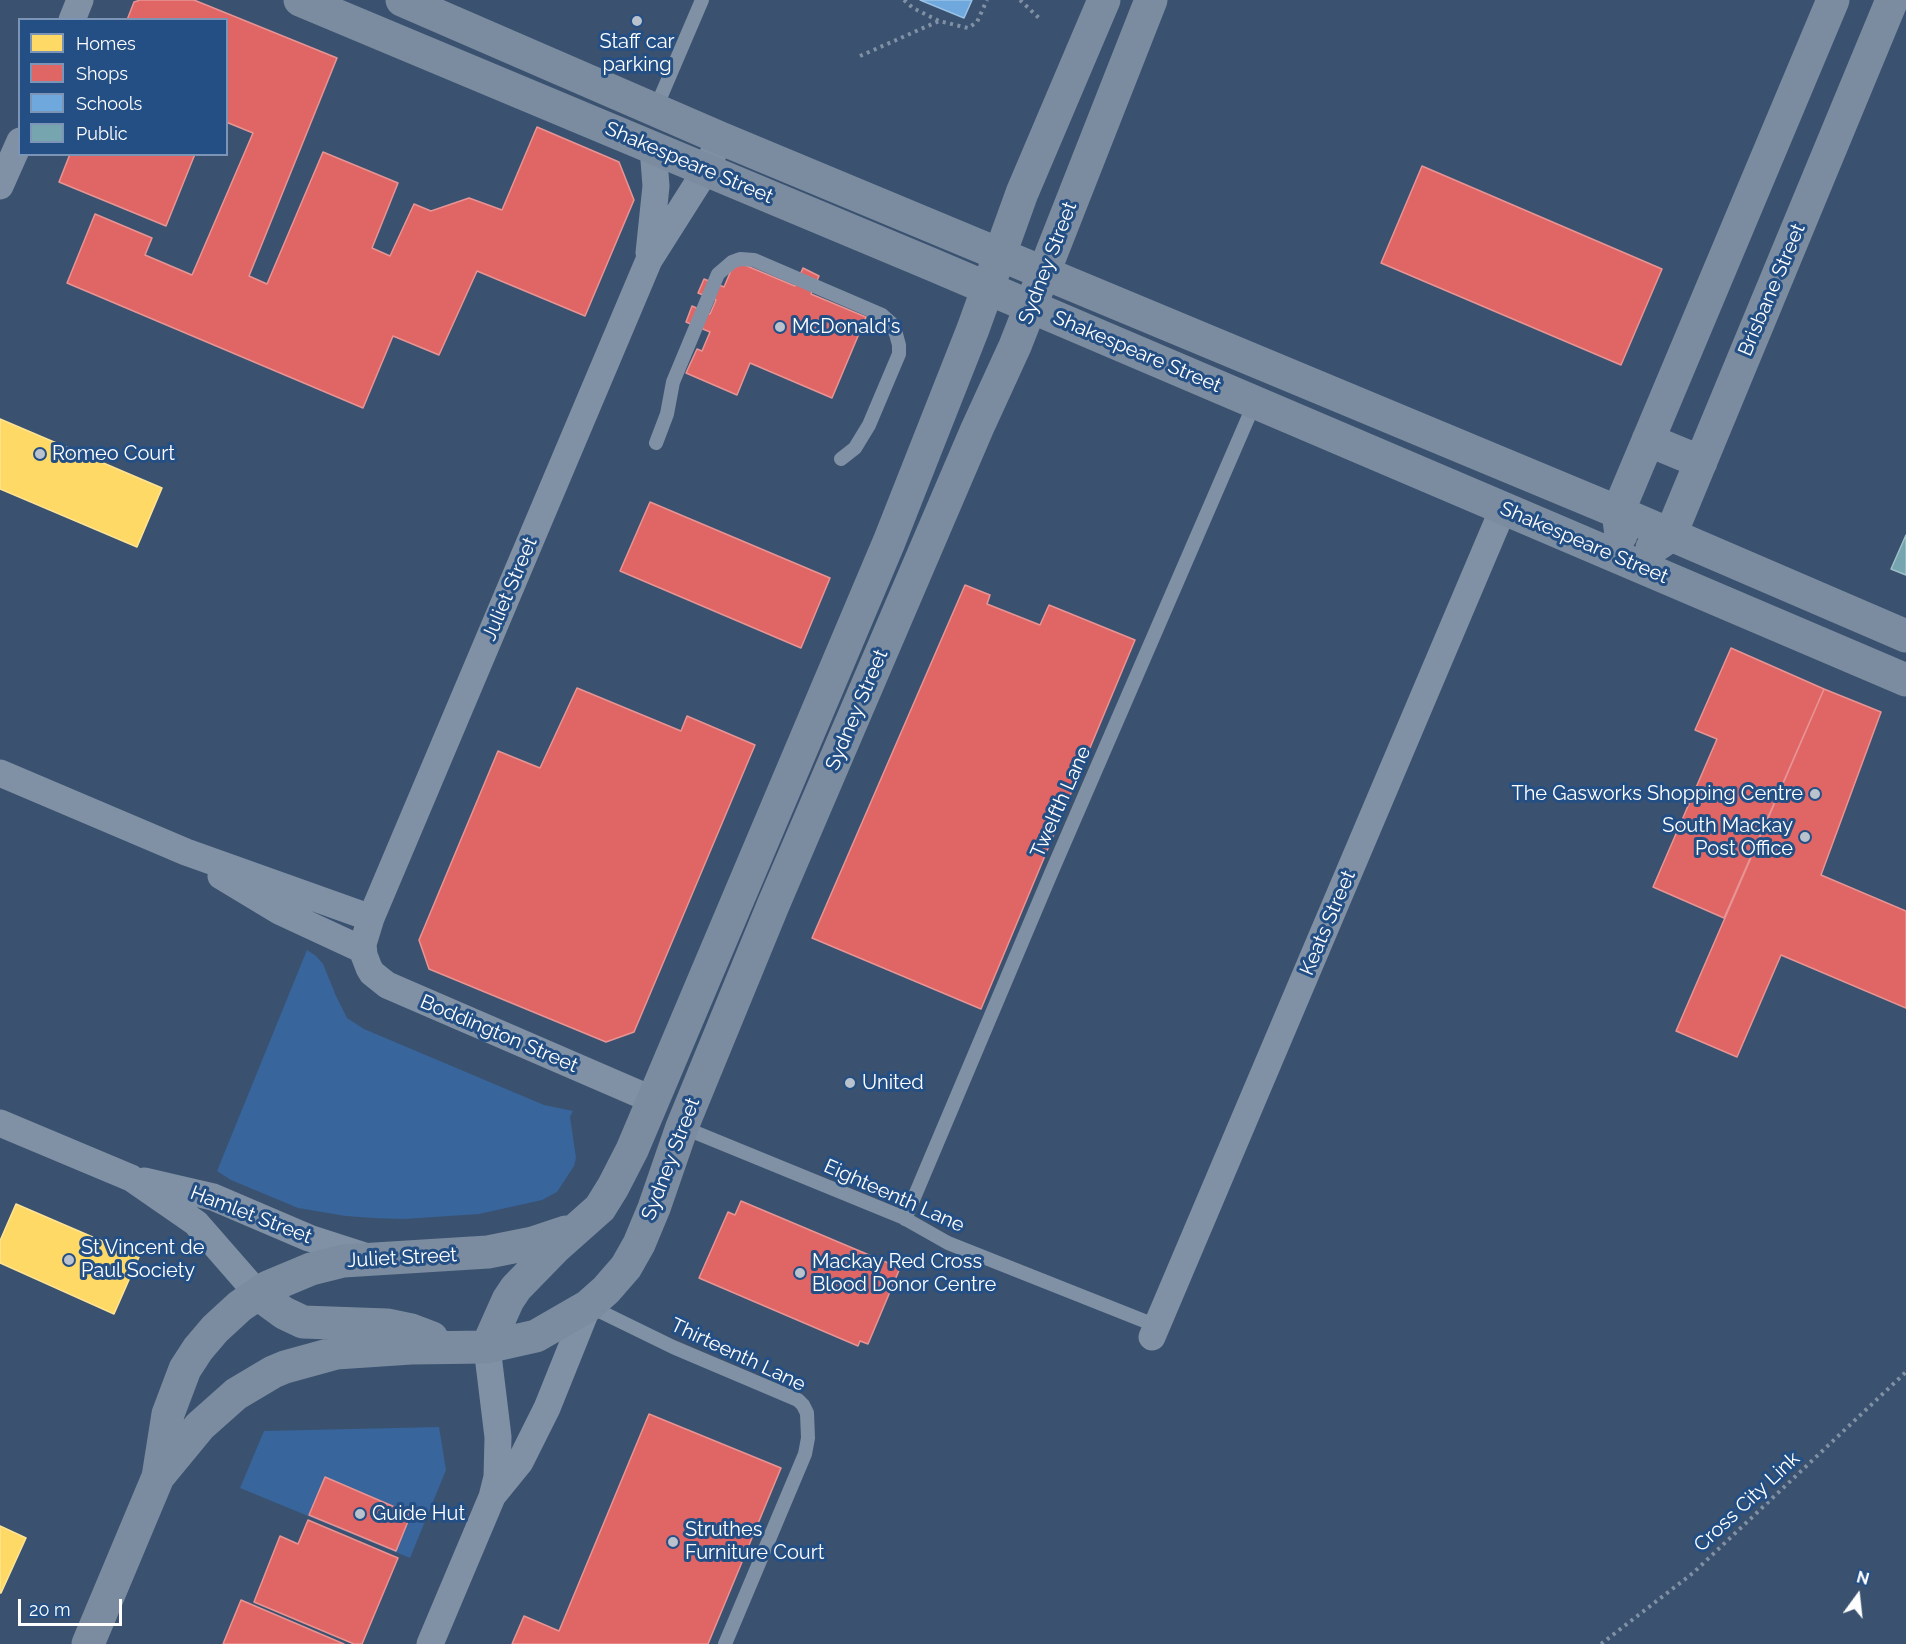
<!DOCTYPE html>
<html>
<head>
<meta charset="utf-8">
<style>
  body { margin:0 }
  #map { position:relative; width:1906px; height:1644px; overflow:hidden; background:#3a526f; font-family:Raleway,sans-serif }
  canvas { display:block }
  .legend { position:absolute; left:18px; top:18px; width:210px; height:138px; box-sizing:border-box; background:#244f85; border:2px solid #7c95b6; margin:0; padding:8px 10px; list-style:none; font-size:18px; color:#fff }
  .legend li { display:flex; align-items:center; gap:12px; height:30px }
  .legend b { width:30px; border:2px solid #7c95b6 }
  .north { position:absolute; left:1828px; top:1566px; width:60px; height:60px; -webkit-text-stroke:4px #244f85; paint-order:stroke; rotate:15deg; font-size:16px; font-weight:700; line-height:24px; text-align:center; color:#fff }
  .north::after { content:''; display:block; margin:auto; width:21px; height:27px; background:#fff; clip-path:polygon(50% 0,100% 100%,50% 72%,0 100%) }
  .scale { position:absolute; left:18px; top:1599px; width:104px; height:27px; box-sizing:border-box; border:3px solid #fff; border-top:0; padding-left:8px; font-size:18px; line-height:21px; white-space:nowrap; color:#fff; -webkit-text-stroke:4px #244f85; paint-order:stroke }
</style>
</head>
<body>
<div id="map">
<canvas width="1906" height="1644"></canvas>
<ul class="legend">
<li><b style="height:16px;background:#ffd966"></b>Homes</li>
<li><b style="height:16px;background:#e06666"></b>Shops</li>
<li><b style="height:16px;background:#6fa8dc"></b>Schools</li>
<li><b style="height:16px;background:#76a5af"></b>Public</li>
</ul>
<div class="north">N</div>
<div class="scale">20 m</div>
</div>
<script>
const c = document.querySelector('canvas').getContext('2d');
c.lineJoin = 'round';
function fillPath(path, color) { c.fillStyle = color; c.fill(path, 'evenodd'); }
const shape = rows => new Path2D(rows.map(r => 'M' + r).join(''));
function trace(path, color, width, dash) { c.strokeStyle = color; c.lineWidth = width; c.lineCap = dash ? 'butt' : 'round'; c.setLineDash(dash || []); c.stroke(path); }
function write(font, color, halo, rows, align = 'center') {
  c.font = font + ' Raleway,sans-serif'; c.lineWidth = 6; c.setLineDash([]); c.textBaseline = 'middle'; c.strokeStyle = halo; c.fillStyle = color; for (const [text, x, y, turn = 0] of rows) {
    c.save(); c.translate(x, y); c.rotate((+turn || 0) * Math.PI / 180); c.textAlign = isNaN(turn) ? turn : align; if (halo) c.strokeText(text, 0, 0); c.fillText(text, 0, 0); c.restore();
  }
}
const green = shape([
  [307,950,316,956,323,964,336,996,347,1018,364,1029,544,1105,573,1111,570,1117,576,1158,574,1166,557,1192,542,1200,479,1214,404,1219,373,1218,346,1216,298,1208,231,1180,217,1171],
  [439,1427,446,1470,410,1558,240,1488,264,1431]
]);
const homes = shape([
  [0,419,162,488,137,547,0,489,0,419],
  [16,1204,139,1257,114,1314,0,1263,0,1241,16,1204],
  [0,1526,26,1538,1,1593,0,1593,0,1526]
]);
const shops = shape([
  [140,0,194,0,337,58,249,276,267,284,323,152,398,183,372,248,390,256,414,204,431,211,469,198,502,210,537,127,619,162,634,200,585,316,477,271,439,355,393,336,363,408,67,283,95,214,152,238,145,255,192,275,253,133,226,122,226,20,127,20,134,2,140,0],
  [70,154,195,154,166,226,59,182,70,154],
  [1422,166,1662,269,1621,365,1381,263,1422,166],
  [735,261,795,286,803,268,819,276,811,294,866,317,832,398,750,363,737,395,686,373,697,349,702,351,710,332,686,322,692,306,710,314,716,300,698,293,704,279,724,287,735,261],
  [650,502,830,578,801,648,620,571,650,502],
  [965,585,990,595,987,604,1040,625,1049,605,1135,640,981,1009,812,938,965,585],
  [1731,648,1824,689,1724,918,1653,887,1717,739,1695,730,1731,648],
  [577,688,681,731,687,716,755,745,634,1032,606,1042,429,969,419,940,498,751,540,768,577,688],
  [1824,689,1881,712,1821,875,1906,911,1906,1008,1781,955,1737,1057,1676,1031,1824,689],
  [741,1201,900,1268,868,1344,860,1341,858,1346,699,1278,728,1212,735,1215,741,1201],
  [649,1414,781,1468,708,1644,512,1644,524,1616,559,1631,649,1414],
  [325,1477,411,1514,396,1551,309,1515,325,1477],
  [308,1520,398,1558,362,1644,354,1644,254,1602,280,1536,298,1544,308,1520],
  [241,1600,344,1644,223,1644,241,1600]
]);
const schools = shape([
  [920,0,972,0,964,18,920,0]
]);
const public = shape([
  [1906,535,1906,575,1891,569,1906,535]
]);
const path = shape([
  [904,0,913,8,939,21,968,28,977,22,987,0],
  [1020,0,1040,19],
  [860,56,939,21],
  [1601,1644,1693,1573,1906,1372]
]);
const lane = shape([
  [655,110,702,0],
  [656,443,667,414,673,382,718,274,732,262,740,259,754,260,882,315,891,323,896,334,899,345,899,354,869,425,855,448,841,459],
  [682,1127,902,1217,948,1243,1157,1326],
  [905,1219,1052,871,1255,402],
  [589,1306,673,1347,798,1400,803,1405,807,1413,808,1438,805,1454,725,1644]
]);
const street = shape([
  [72,20,80,0],
  [0,186,20,141],
  [649,253,656,186,653,148],
  [0,773,186,852,371,918],
  [221,876,279,911,363,950],
  [653,1100,387,985,372,973,369,968,364,955,363,944,371,918,649,260,706,170,720,138],
  [0,1123,131,1178,196,1223,258,1294],
  [144,1181,213,1197,309,1238,368,1257],
  [1152,1337,1503,509],
  [494,1494,520,1462,547,1408,588,1306],
  [430,1644,492,1497,497,1477,498,1437,487,1347]
]);
const secondary = shape([
  [300,0,933,265,1906,680],
  [402,0,720,138,1618,512,1906,636],
  [1648,440,1701,462],
  [1621,535,1618,512,1833,0],
  [1652,548,1670,536,1892,0],
  [258,1294,284,1313,303,1322,387,1325,411,1330,432,1338],
  [487,1347,508,1300,516,1288,555,1248,600,1208,613,1187,632,1150,889,542,973,329,1022,193,1104,0],
  [158,1477,168,1414,185,1369,198,1349,215,1329,240,1306,268,1287,311,1269,343,1261,488,1252,533,1243,566,1232],
  [88,1644,158,1477,200,1426,236,1394,273,1372,285,1367,336,1353,411,1348,487,1347,536,1336,588,1306,606,1290,626,1267,639,1244,654,1208,682,1127,774,903,977,429,1015,346,1151,0]
]);
const markers = [
  [637,21,6,"#bac2cd"],
  [780,327,6,"#bac2cd"],
  [40,454,6,"#bac2cd"],
  [1815,794,6,"#bac2cd"],
  [1805,837,6,"#bac2cd"],
  [850,1083,6,"#bac2cd"],
  [69,1260,6,"#bac2cd"],
  [800,1273,6,"#bac2cd"],
  [360,1514,6,"#bac2cd"],
  [673,1542,6,"#bac2cd"]
];
const poiNames = [
  ["Staff car",637,42,"center"],
  ["parking",637,65,"center"],
  ["McDonald's",792,327],
  ["Romeo Court",52,454],
  ["The Gasworks Shopping Centre",1803,794,"right"],
  ["South Mackay",1793,826,"right"],
  ["Post Office",1793,849,"right"],
  ["United",862,1083],
  ["St Vincent de",81,1248],
  ["Paul Society",81,1271],
  ["Mackay Red Cross",812,1262],
  ["Blood Donor Centre",812,1285],
  ["Guide Hut",372,1514],
  ["Struthes",685,1530],
  ["Furniture Court",685,1553]
];
const streetNames = [
  ["Shakespeare Street",689,163,23],
  ["Sydney Street",1048,263,-69],
  ["Brisbane Street",1772,290,-67],
  ["Shakespeare Street",1137,352,23],
  ["Shakespeare Street",1584,543,23],
  ["Juliet Street",510,589,-67],
  ["Sydney Street",857,710,-67],
  ["Twelfth Lane",1061,802,-66],
  ["Keats Street",1328,923,-67],
  ["Boddington Street",499,1034,23],
  ["Sydney Street",671,1159,-69],
  ["Eighteenth Lane",894,1196,24],
  ["Hamlet Street",251,1215,21],
  ["Juliet Street",402,1258,-3],
  ["Thirteenth Lane",738,1355,25],
  ["Cross City Link",1747,1502,-43]
];
fillPath(green, '#38659b');
fillPath(homes, '#ffd966');
trace(homes, '#ffe494', 1.5);
fillPath(shops, '#e06666');
trace(shops, '#e99494', 1.5);
fillPath(schools, '#6fa8dc');
trace(schools, '#9ac2e6', 1.5);
fillPath(public, '#76a5af');
trace(public, '#9fc0c7', 1.5);
trace(path, '#8091a5', 4, [3, 4.5]);
trace(lane, '#8091a5', 14);
trace(street, '#8091a5', 27);
trace(secondary, '#7b8ca0', 33);
for (const [x, y, r, color] of markers) { const dot = new Path2D(); dot.arc(x, y, r, 0, 2 * Math.PI); c.fillStyle = color; c.fill(dot); trace(dot, '#244f85', 2); }
write('20px', '#fff', '#244f85', poiNames, 'left');
write('20px', '#fff', '#244f85', streetNames);
</script>
</body>
</html>
